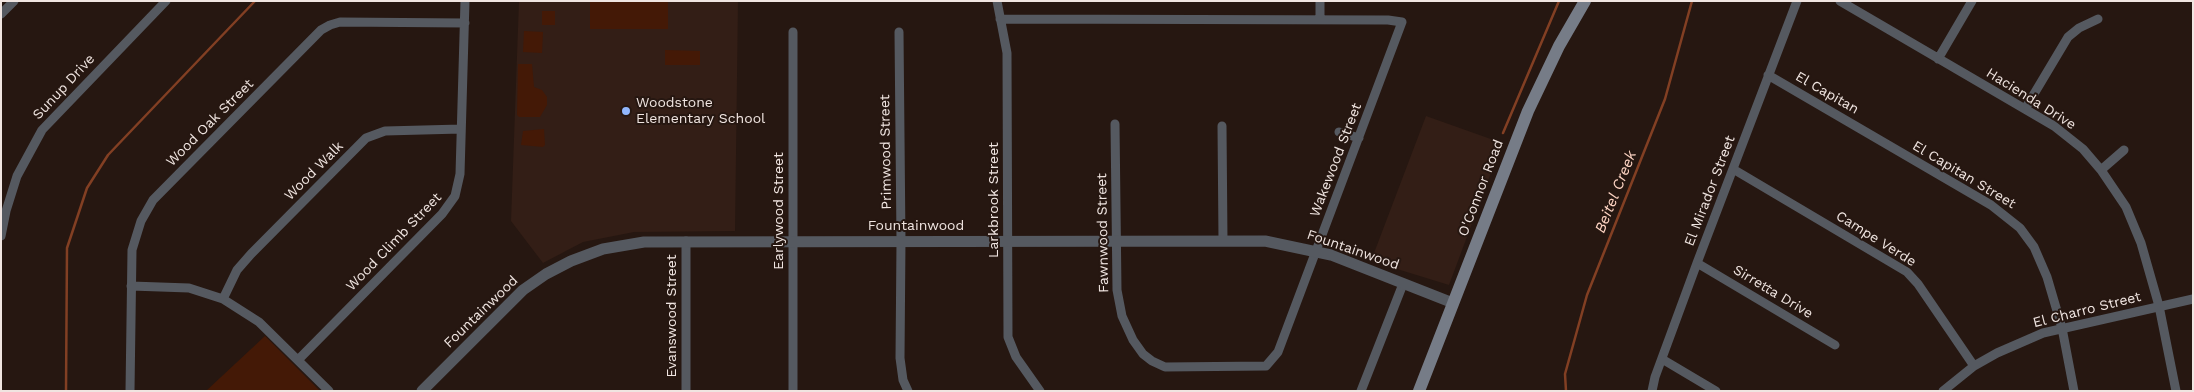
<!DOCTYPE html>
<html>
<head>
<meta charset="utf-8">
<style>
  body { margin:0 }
  #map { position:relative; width:2194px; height:392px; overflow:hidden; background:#261711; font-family:"Work Sans",sans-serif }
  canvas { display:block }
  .frame { position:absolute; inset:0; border:2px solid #f0e5e1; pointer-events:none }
</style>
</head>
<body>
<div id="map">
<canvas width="2194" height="392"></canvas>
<div class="frame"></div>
</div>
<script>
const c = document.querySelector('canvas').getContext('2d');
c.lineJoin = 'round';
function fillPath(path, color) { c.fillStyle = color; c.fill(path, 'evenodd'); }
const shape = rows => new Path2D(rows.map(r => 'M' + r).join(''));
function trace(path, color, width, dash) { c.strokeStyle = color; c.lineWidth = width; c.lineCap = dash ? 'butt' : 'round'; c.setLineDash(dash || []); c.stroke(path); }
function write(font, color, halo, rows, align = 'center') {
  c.font = font + ' "Work Sans",sans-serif'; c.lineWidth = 4; c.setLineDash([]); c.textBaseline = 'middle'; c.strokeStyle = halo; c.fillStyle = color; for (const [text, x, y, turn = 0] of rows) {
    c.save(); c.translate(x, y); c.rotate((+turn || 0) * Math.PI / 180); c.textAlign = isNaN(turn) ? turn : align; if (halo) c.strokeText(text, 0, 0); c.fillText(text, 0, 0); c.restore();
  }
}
const built = shape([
  [519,1,738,1,735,231,634,232,583,242,543,263,511,221],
  [1426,116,1502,143,1449,285,1371,261]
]);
const green = shape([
  [590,1,668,1,668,29,590,29],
  [542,11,555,11,555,25,542,25],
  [524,31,543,32,542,53,523,52],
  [665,50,700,51,700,65,665,65],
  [518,64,532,64,534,87,542,90,547,97,547,105,540,117,519,117,517,115],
  [544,129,545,145,543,147,521,145,523,131],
  [265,336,320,391,206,391]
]);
const stream = shape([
  [1503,133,1559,1],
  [66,391,67,248,87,188,108,155,255,1],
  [1566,391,1565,374,1587,295,1665,99,1692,1]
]);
const minor = shape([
  [997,1,1007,53,1008,337,1016,357,1040,391],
  [1320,1,1320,20],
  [1840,1,2054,126,2083,149,2101,170,2126,207,2141,243,2159,306,2176,391],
  [1,14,14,1],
  [1000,19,1388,20,1402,22,1278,352,1266,366,1165,367,1152,361,1143,354,1133,340,1122,316,1117,290,1115,124],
  [899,32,901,241,900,358,903,380,908,391],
  [1938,59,1972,1],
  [1768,75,1991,205,2020,228,2034,247,2047,277,2062,328,2074,391],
  [2025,109,2068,37,2079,28,2098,19],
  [1222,126,1223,240],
  [1339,132,1359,138],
  [1733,169,1907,272,1918,284,1974,366],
  [2101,170,2124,150],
  [1,236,6,211,17,176,42,130,166,1],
  [686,241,686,391],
  [1697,263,1835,345],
  [131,286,189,288,223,299,259,322,329,391],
  [223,299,237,270,251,254,366,138,385,131,461,129],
  [1662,359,1716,391],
  [298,360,442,214,455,196,460,174,465,1],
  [130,391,132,250,141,221,153,200,321,30,330,25,340,22,465,23],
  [793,391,793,32],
  [1361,391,1403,284],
  [1652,391,1655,377,1697,263,1797,1],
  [1943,391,1974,366,1997,353,2043,333,2193,299]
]);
const tertiary = shape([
  [422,391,523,290,546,274,571,261,603,249,644,242,1265,241,1331,255,1453,303]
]);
const secondary = shape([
  [1419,391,1528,111,1559,46,1585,1]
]);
const markers = [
  [626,111,5,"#92b7fd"]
];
const streetNames = [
  ["Sunup Drive",64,87,-47],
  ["El Capitan",1827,93,30],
  ["Hacienda Drive",2031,99,32],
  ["Wood Oak Street",210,123,-45],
  ["Primwood Street",886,152,-91],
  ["Wakewood Street",1336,160,-69],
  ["Wood Walk",314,171,-45],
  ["El Capitan Street",1964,175,31],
  ["O'Connor Road",1481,188,-69],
  ["El Mirador Street",1710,191,-69],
  ["Larkbrook Street",994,200,-90],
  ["Earlywood Street",779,211,-90],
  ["Fountainwood",916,226],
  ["Fawnwood Street",1103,233,-91],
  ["Campe Verde",1876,239,32],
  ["Wood Climb Street",394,242,-46],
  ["Fountainwood",1353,250,19],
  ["Sirretta Drive",1773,292,31],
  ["El Charro Street",2087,310,-14],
  ["Fountainwood",481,312,-44],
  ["Evanswood Street",672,316,-90]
];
const poiNames = [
  ["Woodstone",636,103],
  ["Elementary School",636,119]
];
const waterNames = [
  ["Beitel Creek",1616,192,-68]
];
fillPath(built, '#331e16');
fillPath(green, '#441906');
trace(stream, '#823f23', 2.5);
trace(minor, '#555960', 9);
trace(tertiary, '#555960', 11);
trace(secondary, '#767c87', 12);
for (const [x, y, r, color] of markers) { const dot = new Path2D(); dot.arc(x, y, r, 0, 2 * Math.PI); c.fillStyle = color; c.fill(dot); trace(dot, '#261711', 2); }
write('14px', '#f0e5e1', '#261711', streetNames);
write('14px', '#f0e5e1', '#261711', poiNames, 'left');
write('italic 15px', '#fed4c3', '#261711', waterNames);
</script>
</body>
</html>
